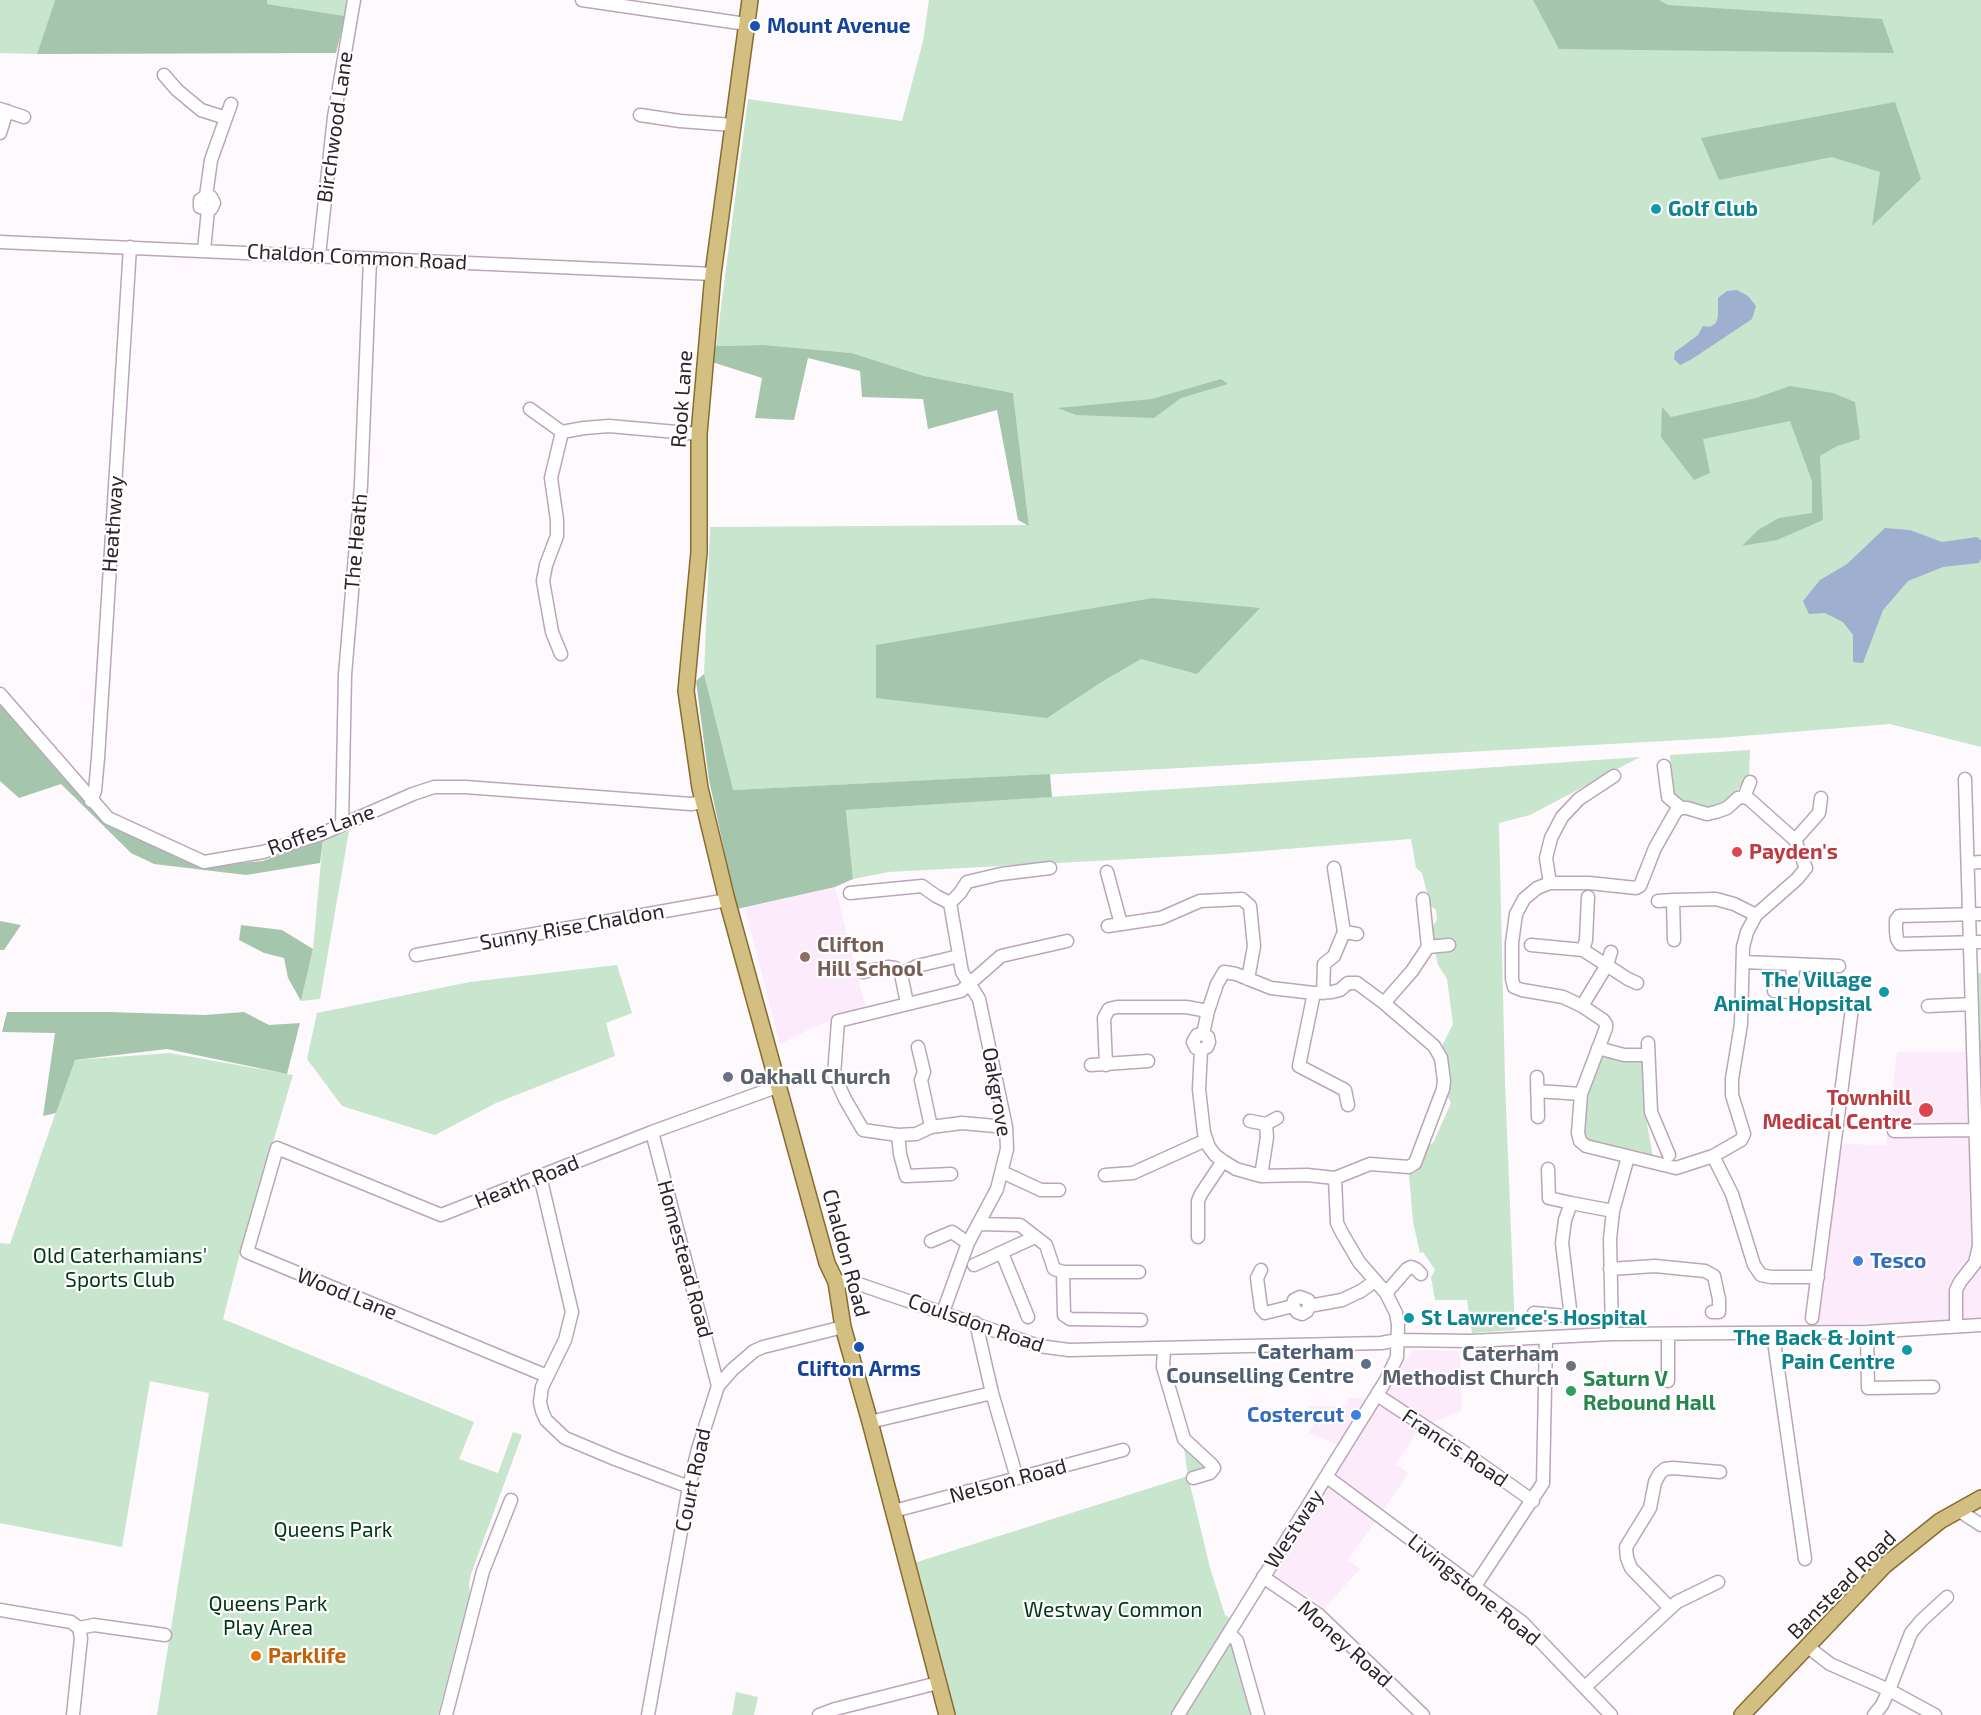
<!DOCTYPE html>
<html>
<head>
<meta charset="utf-8">
<style>
  body { margin:0 }
  canvas { display:block; background:#fef9fd }
</style>
</head>
<body>
<canvas width="1981" height="1715"></canvas>
<script>
const c = document.querySelector('canvas').getContext('2d');
c.lineJoin = 'round';
function fillPath(path, color) { c.fillStyle = color; c.fill(path, 'evenodd'); }
const shape = rows => new Path2D(rows.map(r => 'M' + r).join(''));
function trace(path, color, width, dash) { c.strokeStyle = color; c.lineWidth = width; c.lineCap = dash ? 'butt' : 'round'; c.setLineDash(dash || []); c.stroke(path); }
function write(font, color, halo, rows, align = 'center') {
  c.font = font + ' "Exo 2",sans-serif'; c.lineWidth = 4.5; c.setLineDash([]); c.textBaseline = 'middle'; c.strokeStyle = halo; c.fillStyle = color; for (const [text, x, y, turn = 0] of rows) {
    c.save(); c.translate(x, y); c.rotate((+turn || 0) * Math.PI / 180); c.textAlign = isNaN(turn) ? turn : align; if (halo) c.strokeText(text, 0, 0); c.fillText(text, 0, 0); c.restore();
  }
}
const built = shape([
  [1897,1052,1978,1052,1981,1122,1981,1321,1816,1325,1841,1144,1886,1145],
  [1413,1350,1460,1351,1462,1410,1419,1429,1396,1464,1409,1473,1348,1560,1360,1569,1323,1610,1316,1601,1274,1575,1350,1450,1309,1433,1317,1418,1308,1406,1347,1406,1348,1398,1369,1398,1400,1370]
]);
const education = shape([
  [835,887,865,1006,812,1028,780,1044,745,908]
]);
const green = shape([
  [0,0,55,0,37,54,0,53],
  [267,0,347,0,345,16,267,4],
  [929,0,1981,0,1981,747,1890,724,1718,738,1162,769,732,790,704,674,710,527,1029,525,1013,393,924,376,852,353,764,345,716,346,748,99,902,121,923,41],
  [1750,750,1749,776,1724,805,1705,810,1689,805,1674,796,1672,789,1670,755],
  [1640,757,1530,815,1499,823,1505,1082,1515,1330,1472,1333,1467,1300,1435,1300,1431,1277,1435,1270,1423,1252,1420,1253,1413,1222,1409,1174,1413,1174,1420,1168,1428,1146,1433,1143,1451,1103,1448,1097,1451,1084,1450,1068,1442,1046,1453,1024,1447,979,1438,965,1433,941,1432,927,1437,920,1436,910,1430,905,1422,873,1416,868,1411,839,1224,854,889,872,853,879,846,810,1282,782],
  [349,831,320,999,301,1001,313,949,323,839],
  [617,965,632,1013,606,1023,615,1056,496,1103,435,1135,342,1106,307,1059,317,1013,470,982],
  [1976,973,1981,973,1981,1122],
  [170,1053,293,1075,240,1253,223,1319,474,1422,459,1459,498,1473,513,1432,522,1435,471,1574,469,1584,470,1593,438,1715,157,1715,209,1393,150,1381,122,1547,0,1523,0,1243,10,1244,74,1060],
  [1603,1056,1641,1060,1643,1064,1646,1118,1653,1157,1589,1141,1585,1137,1587,1091,1598,1061],
  [1186,1446,1207,1467,1206,1470,1188,1476,1210,1568,1225,1615,1231,1619,1222,1633,1233,1643,1251,1715,955,1715,914,1563,1188,1476,1184,1448],
  [736,1692,758,1697,754,1715,732,1715]
]);
const forest = shape([
  [55,0,267,0,267,4,345,16,336,53,37,54],
  [1533,0,1659,0,1668,5,1882,19,1894,53,1559,49],
  [1895,102,1921,179,1872,226,1880,172,1832,157,1719,180,1701,138],
  [764,345,852,353,924,376,1013,393,1029,526,1018,520,997,410,928,429,923,399,862,397,860,371,808,358,794,420,755,418,762,378,712,362,716,346],
  [1221,379,1228,384,1181,398,1154,418,1076,415,1058,408,1152,399],
  [1790,386,1833,393,1855,402,1860,439,1837,446,1820,456,1823,520,1777,540,1742,546,1758,530,1779,518,1812,513,1812,481,1790,421,1703,439,1710,473,1694,480,1661,437,1662,407,1671,417,1756,398],
  [1153,598,1260,608,1197,674,1141,659,1103,681,1047,718,876,698,876,645],
  [704,674,733,790,1050,774,1052,797,846,810,853,879,835,887,737,909,709,780,696,681],
  [0,704,58,772,114,826,191,862,220,865,263,861,323,839,320,863,246,875,154,864,131,853,61,784,19,798,0,781],
  [0,921,21,925,4,950,0,950],
  [241,925,282,930,313,949,301,1001,288,978,284,958,264,953,239,940],
  [7,1012,109,1012,204,1015,244,1012,269,1025,300,1023,287,1074,167,1049,75,1060,56,1113,43,1116,55,1033,2,1032]
]);
const water = shape([
  [1737,290,1748,296,1756,306,1752,319,1692,359,1680,365,1674,359,1675,352,1698,335,1703,326,1710,327,1716,323,1718,316,1718,298,1727,291],
  [1885,528,1910,530,1942,542,1977,537,1981,540,1981,559,1979,563,1943,567,1908,581,1883,610,1863,663,1853,662,1853,635,1843,622,1825,613,1809,614,1803,601,1820,580,1847,564]
]);
const minor = shape([
  [582,0,746,24],
  [164,75,177,90,201,110,226,118],
  [0,109,24,117],
  [640,115,680,121,733,125],
  [0,133,7,111],
  [206,196,211,197,214,203,211,209,208,210,200,207,200,200,206,196,211,160,231,104],
  [0,242,713,274],
  [204,250,208,210],
  [319,255,334,117,354,0],
  [530,409,562,432],
  [561,654,552,632,543,581,546,565,557,536,557,520,551,478,562,432,584,428,609,426,699,434],
  [0,694,108,818,204,862,263,852,321,834,413,794,434,787,465,787,691,804,703,802],
  [1664,766,1668,797,1681,808],
  [1744,797,1749,799,1795,840,1806,868,1797,879,1756,915,1747,932,1743,947,1741,1024,1732,1079,1732,1095,1744,1134,1741,1140,1713,1156,1676,1168,1586,1146,1580,1141,1578,1133,1581,1094,1606,1028,1606,1024,1603,1020,1582,1006,1563,997,1522,990,1514,987,1512,979,1512,943,1516,914,1524,899,1537,888,1550,883,1589,883,1636,888,1640,886,1655,848,1676,811,1681,808,1687,808,1707,814,1716,812,1727,808,1738,798,1744,797],
  [1744,797,1750,782],
  [91,801,95,791,98,758,130,247],
  [342,825,345,675,361,485,370,259],
  [1795,840,1819,813,1821,798],
  [1969,863,1981,862],
  [1107,872,1121,924],
  [1550,883,1546,858,1551,838,1562,817,1579,799,1614,776],
  [850,893,922,886,936,896,950,903,960,893,967,882,1001,874,1050,868],
  [1658,901,1673,900],
  [1981,914,1899,916,1896,920,1896,931,1897,939,1900,944,1981,942],
  [1108,926,1161,918,1200,901,1242,899,1250,906,1254,946,1248,979],
  [1344,932,1357,934],
  [1674,940,1673,900,1716,899,1734,904,1756,915],
  [1531,945,1583,950,1628,979,1637,983],
  [1428,947,1449,945],
  [1583,950,1586,940,1588,897],
  [416,955,727,900],
  [1744,962,1839,966],
  [863,972,888,967,895,968,901,974,907,1003],
  [901,974,917,966,959,956],
  [1774,991,1792,992,1793,965],
  [1314,993,1299,1066,1345,1090,1348,1105],
  [1323,993,1324,964,1334,956,1344,932,1334,868],
  [1384,1003,1412,971,1428,947,1423,899],
  [1582,1006,1607,965,1611,952],
  [1928,1006,1972,1004],
  [1648,1043,1651,1112,1669,1155],
  [918,1047,924,1072,921,1080,931,1127],
  [1598,1048,1624,1055,1648,1055],
  [1201,1050,1199,1089,1204,1133,1209,1147,1215,1155,1223,1161,1236,1169,1261,1176,1307,1175,1335,1178,1370,1164,1409,1167,1415,1163,1443,1089,1444,1081,1441,1058,1434,1046,1384,1003,1357,983,1348,983,1340,990,1332,992,1314,993,1271,988,1236,974,1224,972,1217,984,1208,1011,1203,1034],
  [1201,1050,1196,1048,1193,1042,1197,1035,1203,1034],
  [1201,1050,1207,1047,1209,1042,1208,1037,1203,1034],
  [1091,1065,1148,1061],
  [1106,1065,1104,1018,1109,1009,1117,1007,1186,1007,1208,1011],
  [1537,1077,1538,1117],
  [1537,1091,1581,1094],
  [1250,1121,1266,1124,1277,1118],
  [1006,1127,962,1123,931,1127,916,1134,898,1135,863,1130,845,1099,834,1075,838,1021,961,991,1001,956,1067,941],
  [1894,1131,1975,1130],
  [652,1132,718,1386],
  [898,1135,900,1154,906,1176,951,1174],
  [1713,1156,1732,1194,1754,1265,1761,1275,1771,1277,1818,1277],
  [1548,1169,1549,1198,1571,1203],
  [1002,1172,1041,1190,1059,1190],
  [1105,1175,1133,1173,1206,1140],
  [540,1176,572,1312,565,1340,542,1387,540,1402,542,1411,546,1420,565,1438,615,1459,689,1487],
  [1261,1176,1267,1137,1266,1124],
  [979,1224,1020,1225,1046,1245,1054,1269,1063,1272,1139,1272],
  [1198,1237,1198,1201,1201,1194,1223,1161],
  [931,1241,952,1232,968,1243],
  [1002,1253,1028,1317],
  [974,1265,1035,1237],
  [1610,1269,1655,1266,1705,1271,1714,1276,1719,1299,1719,1312,1712,1312],
  [1261,1270,1257,1278,1261,1308,1265,1313,1293,1306],
  [1063,1272,1064,1315,1070,1319,1141,1320],
  [836,1282,850,1281,1039,1346,1069,1350,1381,1343,1398,1340,1471,1341,1612,1334,1867,1332,1981,1325],
  [1386,1293,1407,1269,1411,1267,1416,1269,1421,1274],
  [1293,1306,1294,1300,1300,1297,1308,1300,1309,1306],
  [1293,1306,1297,1312,1302,1314,1307,1311,1309,1306],
  [1309,1306,1342,1300,1361,1291,1375,1281],
  [943,1312,968,1243,997,1189,1007,1149,1006,1127,979,999,962,972,950,903],
  [1534,1313,1565,1316,1569,1313,1570,1309,1562,1243,1565,1220,1571,1203,1613,1211],
  [1812,1318,1852,1008],
  [976,1323,992,1393,1017,1478],
  [1956,1326,1956,1290,1960,1282,1975,1263,1979,1246,1965,779],
  [1867,1332,1868,1388,1933,1387],
  [1612,1334,1610,1239,1613,1211,1628,1157],
  [1773,1334,1805,1559],
  [1164,1349,1163,1367,1184,1439,1212,1465,1214,1468,1210,1473,1193,1478],
  [547,1376,247,1252,277,1148,441,1215,652,1132,779,1086],
  [1668,1381,1668,1334],
  [1377,1395,1461,1450,1533,1501],
  [870,1422,992,1393],
  [1327,1477,1522,1622,1611,1715],
  [1958,1510,1981,1525],
  [894,1511,1123,1450],
  [1263,1577,1319,1615,1423,1715],
  [1475,1586,1543,1483,1546,1338],
  [1670,1608,1631,1568,1627,1558,1626,1547,1650,1508,1655,1482,1660,1473,1665,1469,1673,1468,1720,1472],
  [0,1610,71,1622,79,1628,94,1625,165,1635],
  [1229,1633,1237,1641,1258,1715],
  [1808,1647,1830,1664,1889,1690,1935,1715],
  [1585,1687,1677,1602,1718,1582],
  [73,1715,81,1638,79,1628],
  [446,1715,483,1571,511,1500],
  [648,1715,689,1487,698,1449,718,1386,732,1370,754,1351,763,1347,843,1327],
  [819,1715,835,1709,938,1683],
  [1178,1715,1386,1380,1397,1357,1398,1324,1396,1313,1386,1293,1359,1262,1342,1233,1337,1223,1335,1178],
  [1874,1715,1882,1705,1889,1690,1911,1633,1921,1621,1947,1597]
]);
const major = shape([
  [750,0,713,274,699,434,699,552,686,691,700,788,727,900,827,1263,836,1282,843,1327,870,1422,947,1715],
  [1742,1715,1884,1566,1940,1521,1981,1498]
]);
const markers = [
  [755,26,6,"#1a4fb4"],
  [1656,209,6,"#0f9aa8"],
  [1737,852,6,"#e0444e"],
  [805,957,6,"#8d6e63"],
  [1884,992,6,"#0f9aa8"],
  [728,1077,6,"#6b7280"],
  [1926,1110,8,"#e0444e"],
  [1858,1261,6,"#3f7fe0"],
  [1409,1318,6,"#0f9aa8"],
  [859,1347,6,"#1a4fb4"],
  [1907,1350,6,"#0f9aa8"],
  [1366,1364,6,"#5c6f8a"],
  [1571,1366,6,"#6b7280"],
  [1571,1391,6,"#2e9e5b"],
  [1356,1415,6,"#3f7fe0"],
  [256,1656,6,"#e8710a"]
];
const transitNames = [
  ["Mount Avenue",767,26],
  ["Clifton Arms",859,1369,"center"]
];
const streetNames = [
  ["Birchwood Lane",335,127,-82],
  ["Chaldon Common Road",357,257,3],
  ["Rook Lane",682,399,-86],
  ["Heathway",113,524,-86],
  ["The Heath",356,542,-85],
  ["Roffes Lane",321,830,-20],
  ["Sunny Rise Chaldon",572,927,-10],
  ["Oakgrove",997,1092,80],
  ["Heath Road",527,1182,-22],
  ["Chaldon Road",846,1253,75],
  ["Homestead Road",685,1259,75],
  ["Wood Lane",347,1294,22],
  ["Coulsdon Road",976,1323,19],
  ["Francis Road",1455,1448,34],
  ["Court Road",693,1480,-78],
  ["Nelson Road",1008,1481,-15],
  ["Westway",1294,1529,-57],
  ["Banstead Road",1842,1585,-45],
  ["Livingstone Road",1474,1590,39],
  ["Money Road",1345,1644,42]
];
const cultureNames = [
  ["Golf Club",1668,209],
  ["The Village",1872,980,"right"],
  ["Animal Hopsital",1872,1004,"right"],
  ["St Lawrence's Hospital",1421,1318],
  ["The Back & Joint",1895,1338,"right"],
  ["Pain Centre",1895,1362,"right"]
];
const healthNames = [
  ["Payden's",1749,852],
  ["Townhill",1912,1098,"right"],
  ["Medical Centre",1912,1122,"right"]
];
const educationNames = [
  ["Clifton",817,945],
  ["Hill School",817,969]
];
const worshipNames = [
  ["Oakhall Church",740,1077],
  ["Caterham",1559,1354,"right"],
  ["Methodist Church",1559,1378,"right"]
];
const parkNames = [
  ["Old Caterhamians'",120,1256],
  ["Sports Club",120,1280],
  ["Queens Park",333,1530],
  ["Queens Park",268,1604],
  ["Play Area",268,1628],
  ["Westway Common",1113,1610]
];
const shopNames = [
  ["Tesco",1870,1261],
  ["Costercut",1344,1415,"right"]
];
const serviceNames = [
  ["Caterham",1354,1352],
  ["Counselling Centre",1354,1376]
];
const leisureNames = [
  ["Saturn V",1583,1379],
  ["Rebound Hall",1583,1403]
];
const foodNames = [
  ["Parklife",268,1656]
];
fillPath(built, '#fcebfa');
fillPath(education, '#fbebfd');
fillPath(green, '#c8e5ce');
fillPath(forest, '#a5c6ac');
fillPath(water, '#9fafd0');
trace(minor, '#bba6b9', 15);
trace(major, '#876c2e', 18);
trace(minor, '#fff', 12);
trace(major, '#d4bf83', 15);
for (const [x, y, r, color] of markers) { const dot = new Path2D(); dot.arc(x, y, r, 0, 2 * Math.PI); c.fillStyle = color; c.fill(dot); trace(dot, '#fff', 2); }
write('bold 21px', '#164399', '#fff', transitNames, 'left');
write('21px', '#2c232b', '#fff', streetNames);
write('bold 21px', '#0d838f', '#fff', cultureNames, 'left');
write('bold 21px', '#be3a42', '#fff', healthNames, 'left');
write('bold 21px', '#785e54', '#fff', educationNames, 'left');
write('bold 21px', '#5b616d', '#fff', worshipNames, 'left');
write('21px', '#003717', '#fff', parkNames);
write('bold 21px', '#366cbe', '#fff', shopNames, 'left');
write('bold 21px', '#4e5e75', '#fff', serviceNames, 'right');
write('bold 21px', '#27864d', '#fff', leisureNames, 'left');
write('bold 21px', '#c56008', '#fff', foodNames, 'left');
</script>
</body>
</html>
